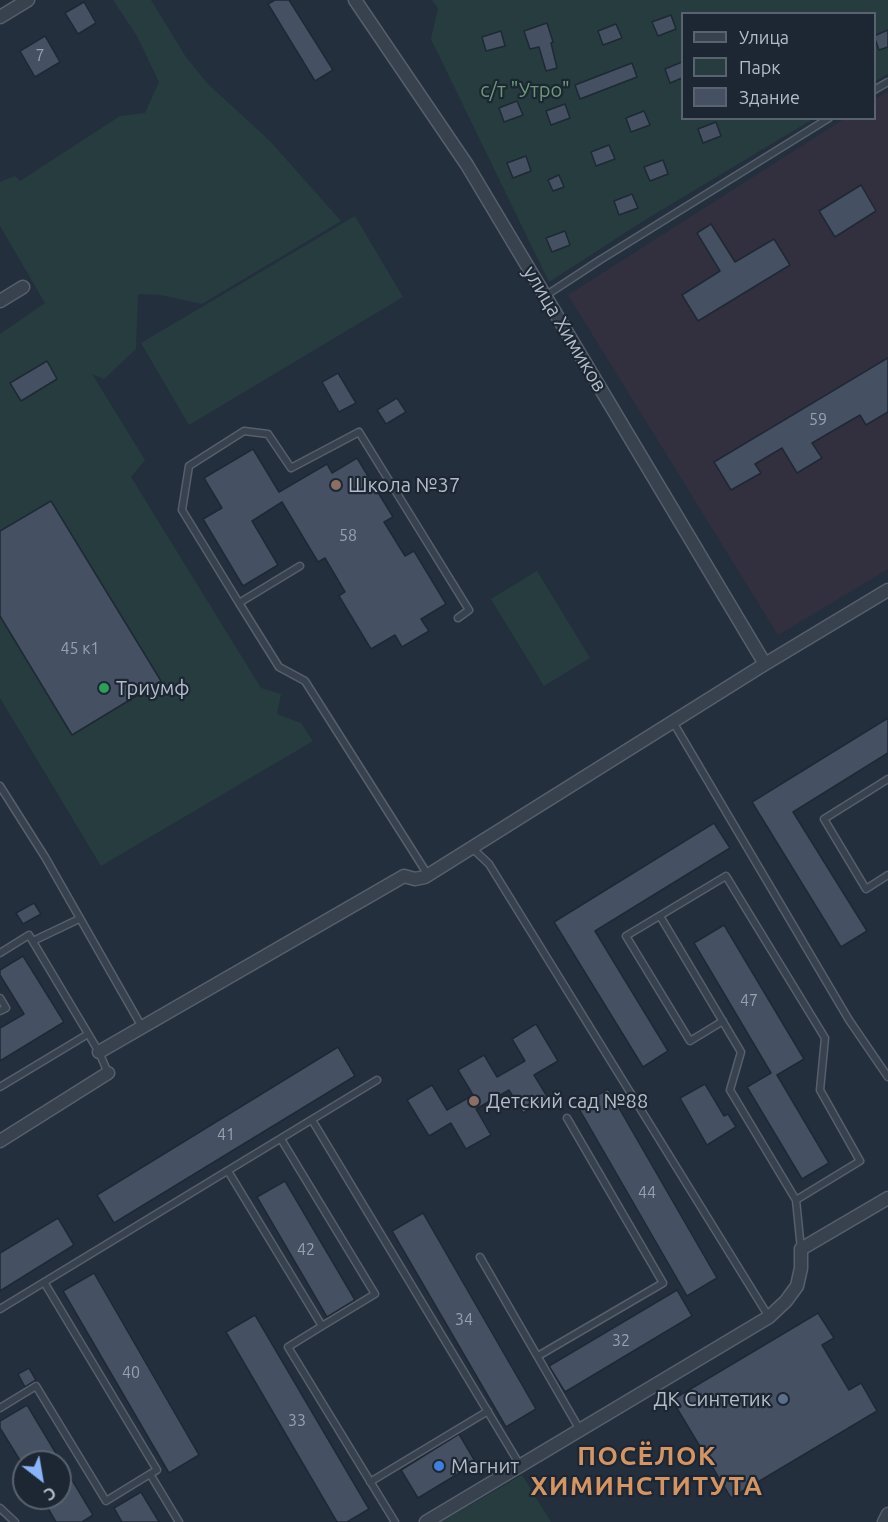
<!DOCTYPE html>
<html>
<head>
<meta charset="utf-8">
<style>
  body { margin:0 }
  #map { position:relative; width:888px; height:1522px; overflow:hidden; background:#242f3e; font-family:Ubuntu,sans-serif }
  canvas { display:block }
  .legend { position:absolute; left:681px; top:12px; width:195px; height:108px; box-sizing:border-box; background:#1d2633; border:2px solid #59626f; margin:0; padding:8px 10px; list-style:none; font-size:18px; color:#b4bcc9 }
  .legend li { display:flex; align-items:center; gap:12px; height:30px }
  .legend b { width:30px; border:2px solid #59626f }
  .north { position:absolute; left:12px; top:1450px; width:60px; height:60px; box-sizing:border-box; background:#1d2633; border:2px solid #59626f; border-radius:50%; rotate:149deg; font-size:16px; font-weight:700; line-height:24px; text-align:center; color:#b4bcc9 }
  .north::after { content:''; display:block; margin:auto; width:21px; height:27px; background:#8ab4f8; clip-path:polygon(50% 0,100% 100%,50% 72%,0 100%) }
</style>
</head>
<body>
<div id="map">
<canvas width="888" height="1522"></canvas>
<ul class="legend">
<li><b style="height:8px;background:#38414e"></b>Улица</li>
<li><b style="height:16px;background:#263c3f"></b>Парк</li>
<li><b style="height:16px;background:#455162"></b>Здание</li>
</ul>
<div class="north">С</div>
</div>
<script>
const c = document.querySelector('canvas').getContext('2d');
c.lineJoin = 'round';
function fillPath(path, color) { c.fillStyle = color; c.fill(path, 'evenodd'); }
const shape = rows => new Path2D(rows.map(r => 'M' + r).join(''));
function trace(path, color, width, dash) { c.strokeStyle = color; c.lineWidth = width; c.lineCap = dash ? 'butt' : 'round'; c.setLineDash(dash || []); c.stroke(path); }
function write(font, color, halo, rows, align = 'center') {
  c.font = font + ' Ubuntu,sans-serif'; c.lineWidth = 4.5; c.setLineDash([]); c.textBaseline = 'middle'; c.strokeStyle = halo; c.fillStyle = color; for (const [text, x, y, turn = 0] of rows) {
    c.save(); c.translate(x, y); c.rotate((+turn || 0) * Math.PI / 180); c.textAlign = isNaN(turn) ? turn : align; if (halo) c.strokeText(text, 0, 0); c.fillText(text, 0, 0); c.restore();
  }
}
const medical = shape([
  [888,91,888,569,778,635,568,295,844,119,874,118,875,99]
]);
const green = shape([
  [113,0,151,0,186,57,208,84,270,141,341,221,202,304,161,295,138,294,136,349,104,379,92,374,145,460,131,477,261,688,281,694,277,714,301,723,313,741,101,866,0,698,0,334,45,303,0,226,0,182,15,176,20,181,120,116,145,113,159,82,137,36],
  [432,0,888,0,888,74,875,81,874,14,682,14,682,118,813,119,648,218,549,282,431,39,438,8],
  [355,216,403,297,189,425,141,343],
  [537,571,590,658,544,686,491,599],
  [522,1475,551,1522,441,1522]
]);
const building = shape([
  [275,0,289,0,333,70,315,81,268,4,275,0],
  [84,2,96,23,78,34,65,13,84,2],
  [671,15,676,29,658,36,652,22,671,15],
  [547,23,553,42,551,43,557,68,546,71,539,47,530,49,524,31,547,23],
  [616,24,622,38,603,45,598,31,616,24],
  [888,30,888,47,879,50,874,36,888,30],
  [501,31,505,46,486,51,482,37,501,31],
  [45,36,60,62,35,77,20,51,45,36],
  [682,62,682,78,670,83,665,69,682,62],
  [632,63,637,77,580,99,575,85,632,63],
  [517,101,523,115,504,122,499,108,517,101],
  [565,104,570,118,551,125,546,111,565,104],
  [644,111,650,125,631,132,626,118,644,111],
  [716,122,721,136,703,143,698,129,716,122],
  [609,145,615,159,596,166,591,152,609,145],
  [526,156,531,171,513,178,507,163,526,156],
  [663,160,668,174,650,181,644,167,663,160],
  [559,175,564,187,553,191,548,180,559,175],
  [861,185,876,211,835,237,819,211,861,185],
  [632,194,638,208,619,215,614,201,632,194],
  [711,224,735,262,774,239,790,265,698,321,682,295,720,271,697,233,711,224],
  [565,231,570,245,552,252,546,238,565,231],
  [888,358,888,412,866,425,860,415,812,443,822,458,797,473,782,448,755,464,761,473,731,490,714,462,888,358],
  [47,361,57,379,21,401,10,383,47,361],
  [338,373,356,403,339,412,322,382,338,373],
  [397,398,406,412,386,424,377,410,397,398],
  [253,449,279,492,327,464,332,473,357,458,393,517,384,522,405,556,414,551,446,604,421,619,429,631,402,647,395,635,371,649,339,596,345,592,325,558,318,562,282,502,252,521,278,565,243,586,203,519,222,508,204,478,253,449],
  [51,501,161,681,72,735,0,616,0,531,51,501],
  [888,718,888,753,793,812,867,931,841,947,752,802,888,718],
  [714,823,730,848,595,931,668,1051,643,1067,554,922,714,823],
  [34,903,41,914,23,924,16,913,34,903],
  [724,925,804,1059,777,1075,829,1163,802,1179,747,1087,771,1073,694,943,724,925],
  [23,956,64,1022,0,1061,0,1028,24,1014,0,975,0,970,23,956],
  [536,1024,558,1061,534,1075,548,1098,523,1113,509,1090,476,1109,491,1135,466,1149,451,1123,429,1136,407,1100,432,1085,447,1110,473,1095,458,1070,484,1055,497,1077,525,1061,512,1039,536,1024],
  [338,1047,355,1076,114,1223,97,1195,338,1047],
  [705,1084,724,1116,728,1114,736,1127,707,1145,680,1098,705,1084],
  [608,1089,717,1278,687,1296,578,1107,608,1089],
  [285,1181,355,1300,327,1317,257,1197,285,1181],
  [423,1213,536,1409,506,1427,392,1231,423,1213],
  [58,1218,74,1245,0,1291,0,1253,58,1218],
  [94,1273,199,1455,169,1473,63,1291,94,1273],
  [677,1290,692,1316,565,1392,549,1366,677,1290],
  [818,1313,834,1338,822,1345,849,1390,861,1383,877,1411,731,1498,672,1400,818,1313],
  [255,1315,369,1509,347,1522,337,1522,226,1332,255,1315],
  [29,1368,36,1380,25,1387,18,1374,29,1368],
  [27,1405,93,1515,82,1522,56,1522,42,1498,60,1498,60,1462,21,1462,0,1428,0,1421,27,1405],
  [459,1434,476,1463,418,1498,401,1470,459,1434],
  [141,1492,159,1522,122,1522,114,1508,141,1492]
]);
const service = shape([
  [874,90,888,82],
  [545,296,600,260,829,118],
  [300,566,239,603,182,510,189,466,244,431,268,434,291,468,359,432,469,610,458,618],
  [239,603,279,667,305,681,428,875],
  [673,722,849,1020,888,1077],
  [888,779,824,819,866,889,888,875],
  [0,786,45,857,142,1027],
  [471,847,489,864,769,1317],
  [660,916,741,1052,730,1090,796,1200,801,1249],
  [33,941,79,919],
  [0,953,29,935,99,1052,108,1073],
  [0,998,6,1008,0,1011],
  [723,1021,690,1041,626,936,726,876,825,1038,820,1090,860,1161,796,1200],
  [0,1087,88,1034],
  [312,1120,520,1465],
  [281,1139,375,1294,322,1326],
  [228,1171,322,1326,288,1347,395,1522],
  [480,1257,580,1430],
  [44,1282,157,1470,150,1474],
  [0,1309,377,1080],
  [538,1356,663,1283,567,1118],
  [0,1408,36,1386,106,1501,150,1474,179,1522],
  [370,1482,488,1411],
  [0,1508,15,1522]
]);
const minor = shape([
  [355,0,467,165,765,664],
  [0,17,28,0],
  [0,301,23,287],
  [99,1052,404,876,415,879,425,877,765,664,888,590],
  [0,1141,108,1073],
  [426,1522,769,1317,786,1301,797,1286,801,1268,801,1249,888,1198],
  [884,1522,888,1514]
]);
const markers = [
  [336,485,6,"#8d6e63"],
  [104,688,6,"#2e9e5b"],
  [474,1101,6,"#8d6e63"],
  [783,1399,6,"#5c6f8a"],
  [439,1466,6,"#3f7fe0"]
];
const numberNames = [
  ["7",40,56],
  ["59",818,420],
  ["58",348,536],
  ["45 к1",80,649],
  ["47",749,1001],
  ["41",226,1135],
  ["44",647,1193],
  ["42",306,1250],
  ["34",464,1320],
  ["32",621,1341],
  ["40",131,1373],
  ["33",297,1421]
];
const parkNames = [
  ["с/т \"Утро\"",525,90]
];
const streetNames = [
  ["улица Химиков",565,329,59]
];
const poiNames = [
  ["Школа №37",348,485],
  ["Триумф",116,688],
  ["Детский сад №88",486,1101],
  ["ДК Синтетик",771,1399,"right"],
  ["Магнит",451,1466]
];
const districtNames = [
  ["ПОСЁЛОК",647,1456],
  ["ХИМИНСТИТУТА",647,1486]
];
fillPath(medical, '#32303f');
fillPath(green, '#263c3f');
fillPath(building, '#455162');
trace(building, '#1f2835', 1.5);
trace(service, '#565f6c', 9);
trace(minor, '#565f6c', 15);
trace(service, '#38414e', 6);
trace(minor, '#38414e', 12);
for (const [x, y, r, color] of markers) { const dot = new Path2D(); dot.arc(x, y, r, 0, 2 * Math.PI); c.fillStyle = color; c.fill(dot); trace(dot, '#1d2633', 2); }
write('16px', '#98a1af', null, numberNames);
write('20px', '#6b9a76', '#1d2633', parkNames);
write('20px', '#b4bcc9', '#1d2633', streetNames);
write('20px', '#b4bcc9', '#1d2633', poiNames, 'left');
c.letterSpacing = '1.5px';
write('bold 26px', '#d59563', '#1d2633', districtNames);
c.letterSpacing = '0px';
</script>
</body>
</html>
